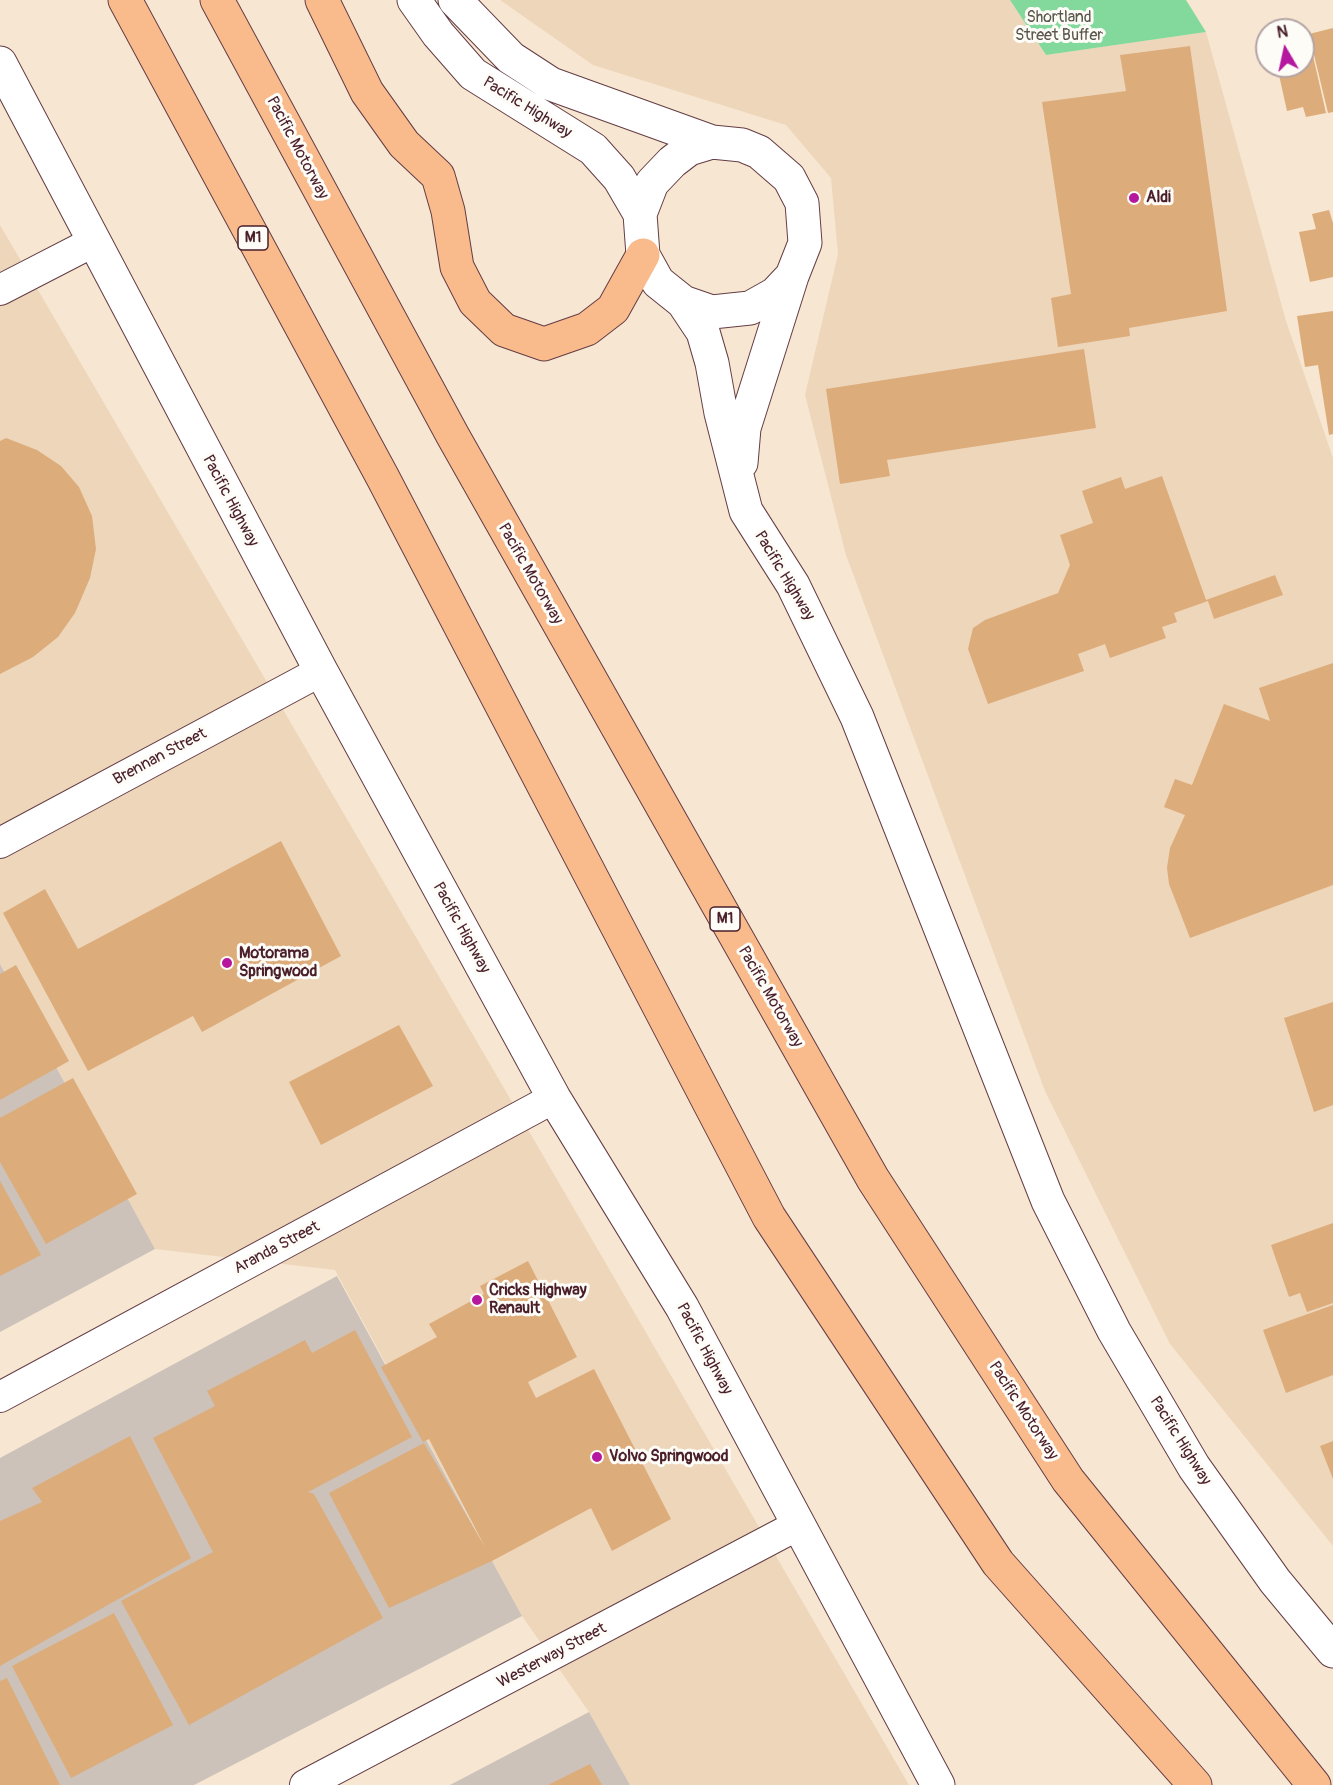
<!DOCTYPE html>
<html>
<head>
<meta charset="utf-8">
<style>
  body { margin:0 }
  #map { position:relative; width:1333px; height:1785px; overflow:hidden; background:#f7e6d1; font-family:Pangolin,sans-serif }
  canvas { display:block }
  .north { position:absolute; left:1255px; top:18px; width:60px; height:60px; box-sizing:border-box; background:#fdfcf7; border:2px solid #b5a4a5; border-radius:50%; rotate:351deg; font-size:16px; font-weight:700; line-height:24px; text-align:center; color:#4a1f2b }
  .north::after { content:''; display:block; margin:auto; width:21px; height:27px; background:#b5179e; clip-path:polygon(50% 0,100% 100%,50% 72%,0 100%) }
</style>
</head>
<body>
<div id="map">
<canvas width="1333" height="1785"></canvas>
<div class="north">N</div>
</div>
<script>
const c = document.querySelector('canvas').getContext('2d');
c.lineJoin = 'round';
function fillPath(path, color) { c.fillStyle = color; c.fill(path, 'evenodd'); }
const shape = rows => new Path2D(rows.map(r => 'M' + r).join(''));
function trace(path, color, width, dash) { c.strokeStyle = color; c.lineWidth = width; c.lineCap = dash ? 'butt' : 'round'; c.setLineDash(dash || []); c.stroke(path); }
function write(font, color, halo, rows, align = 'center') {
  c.font = font + ' Pangolin,sans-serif'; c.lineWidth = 6; c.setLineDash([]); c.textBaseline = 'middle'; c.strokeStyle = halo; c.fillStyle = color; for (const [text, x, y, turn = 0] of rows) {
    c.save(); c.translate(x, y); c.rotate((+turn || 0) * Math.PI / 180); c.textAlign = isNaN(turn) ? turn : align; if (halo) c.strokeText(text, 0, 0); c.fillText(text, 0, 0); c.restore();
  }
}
const built = shape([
  [500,0,1010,0,1046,55,1206,32,1286,321,1333,458,1333,1546,1170,1344,1045,1091,846,555,805,395,838,254,831,178,786,125,593,65],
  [0,225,469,1028,909,1785,630,1785,589,1712,522,1616,335,1270,155,1249,0,964]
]);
const industrial = shape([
  [0,964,155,1249,0,1332],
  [337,1276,522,1616,194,1785,0,1785,0,1458],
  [589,1712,630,1785,450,1785]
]);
const green = shape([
  [1010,0,1186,0,1206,32,1046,55]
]);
const building = shape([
  [1333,28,1333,112,1328,113,1309,34],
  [1308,34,1326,113,1306,117,1303,107,1287,111,1277,66,1303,66,1303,35],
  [1190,46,1227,311,1129,328,1130,336,1058,347,1051,298,1071,294,1042,102,1126,91,1120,55],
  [1329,210,1333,223,1333,277,1310,282,1299,232,1316,229,1312,214],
  [1333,311,1333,434,1329,435,1318,365,1305,367,1297,316],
  [1084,349,1096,428,887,460,890,476,840,484,826,389],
  [6,438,37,450,61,466,79,487,92,516,96,549,90,578,75,613,58,637,33,657,0,674,0,441],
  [1162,476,1206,600,1275,575,1283,595,1214,619,1208,601,1174,613,1177,622,1162,627,1166,638,1110,658,1105,644,1078,654,1084,671,988,704,968,649,973,628,985,620,1058,593,1070,565,1060,535,1093,523,1082,491,1121,477,1125,489],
  [1333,663,1333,885,1190,938,1169,884,1167,868,1170,848,1185,815,1164,807,1175,779,1192,785,1224,704,1270,721,1259,688],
  [281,841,341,956,202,1032,193,1016,88,1071,3,913,45,889,78,949],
  [16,965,69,1061,0,1100,0,974],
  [1333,1002,1333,1105,1314,1112,1284,1018],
  [399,1025,433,1086,321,1145,289,1082],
  [73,1078,137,1194,46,1244,0,1162,0,1118],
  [0,1181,41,1255,0,1276],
  [1333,1223,1333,1303,1307,1312,1300,1293,1289,1297,1271,1245],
  [528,1261,577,1357,528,1382,536,1398,594,1369,671,1519,612,1551,591,1508,492,1561,389,1608,329,1493,424,1443,485,1547,429,1439,423,1442,381,1367,437,1337,429,1324,484,1294,480,1286],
  [1333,1305,1333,1375,1286,1393,1263,1330],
  [355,1330,412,1437,308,1492,314,1494,383,1618,189,1725,121,1601,213,1552,153,1438,215,1406,207,1391,305,1340,312,1353],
  [130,1436,191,1558,0,1666,0,1521,42,1502,32,1488],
  [1333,1441,1333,1479,1320,1446],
  [114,1613,173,1725,71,1778,12,1666],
  [7,1678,60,1785,0,1785,0,1681],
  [590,1764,602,1785,548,1785]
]);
const minor = shape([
  [0,290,93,242],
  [0,843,321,671],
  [0,1397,554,1098],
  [305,1785,798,1525]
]);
const tertiary = shape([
  [414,0,438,34,473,74,593,149,619,178,640,214],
  [455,0,511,58,551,84,712,142],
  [0,63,321,671,554,1098,682,1307,938,1785],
  [683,302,712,312,750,308,775,294,792,276,805,243,802,203,789,178,759,152,742,145,712,142,689,149,672,162,652,183,640,214,643,255,658,282,683,302,703,332,712,363,721,413,746,511,793,585,857,717,1048,1201,1114,1331,1194,1467,1275,1581,1333,1651],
  [741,463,744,428,792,276]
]);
const motorway = shape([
  [125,0,382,476,769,1217,998,1563,1195,1785],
  [217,0,453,436,873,1179,1068,1480,1314,1785],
  [322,0,367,92,404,144,438,176,448,211,457,267,475,302,504,330,544,344,587,329,613,309,643,255]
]);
const markers = [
  [1134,198,6,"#b5179e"],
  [227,963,6,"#b5179e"],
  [477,1300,6,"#b5179e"],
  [597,1457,6,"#b5179e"]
];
const shields = [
  [253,238,30],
  [725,919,30]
];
const shieldNames = [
  ["M1",253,238],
  ["M1",725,919]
];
const parkNames = [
  ["Shortland",1059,18],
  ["Street Buffer",1059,36]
];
const streetNames = [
  ["Pacific Highway",527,108,32],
  ["Pacific Motorway",297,148,62],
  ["Pacific Highway",230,501,62],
  ["Pacific Motorway",530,574,60],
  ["Pacific Highway",784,576,59],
  ["Brennan Street",160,757,-28],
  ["Pacific Highway",461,928,61],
  ["Pacific Motorway",770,997,60],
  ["Aranda Street",277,1248,-28],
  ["Pacific Highway",704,1349,62],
  ["Pacific Motorway",1023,1411,57],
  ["Pacific Highway",1180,1441,58],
  ["Westerway Street",552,1656,-28]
];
const poiNames = [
  ["Aldi",1146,198],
  ["Motorama",239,954],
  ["Springwood",239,972],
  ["Cricks Highway",489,1291],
  ["Renault",489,1309],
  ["Volvo Springwood",609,1457]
];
fillPath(built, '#eed6bb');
fillPath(industrial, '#ccc2b9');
fillPath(green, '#83d99c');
fillPath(building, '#ddac7b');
trace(minor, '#643d44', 32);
trace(tertiary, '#643d44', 35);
trace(motorway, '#643d44', 35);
trace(minor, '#fff', 30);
trace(tertiary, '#fff', 33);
trace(motorway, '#fabb8c', 33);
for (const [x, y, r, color] of markers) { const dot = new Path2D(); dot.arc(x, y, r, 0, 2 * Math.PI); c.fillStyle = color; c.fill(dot); trace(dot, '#fdfcf7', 2); }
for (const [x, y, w] of shields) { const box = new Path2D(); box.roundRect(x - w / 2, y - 12, w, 24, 4.5); c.fillStyle = '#fdfcf7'; c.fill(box); trace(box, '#4a1f2b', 1.5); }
write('bold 15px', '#4a1f2b', null, shieldNames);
write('16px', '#5b574d', '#fdfcf7', parkNames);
write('16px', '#4a1f2b', '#fdfcf7', streetNames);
write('bold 16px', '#4a1f2b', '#fdfcf7', poiNames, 'left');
</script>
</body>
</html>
